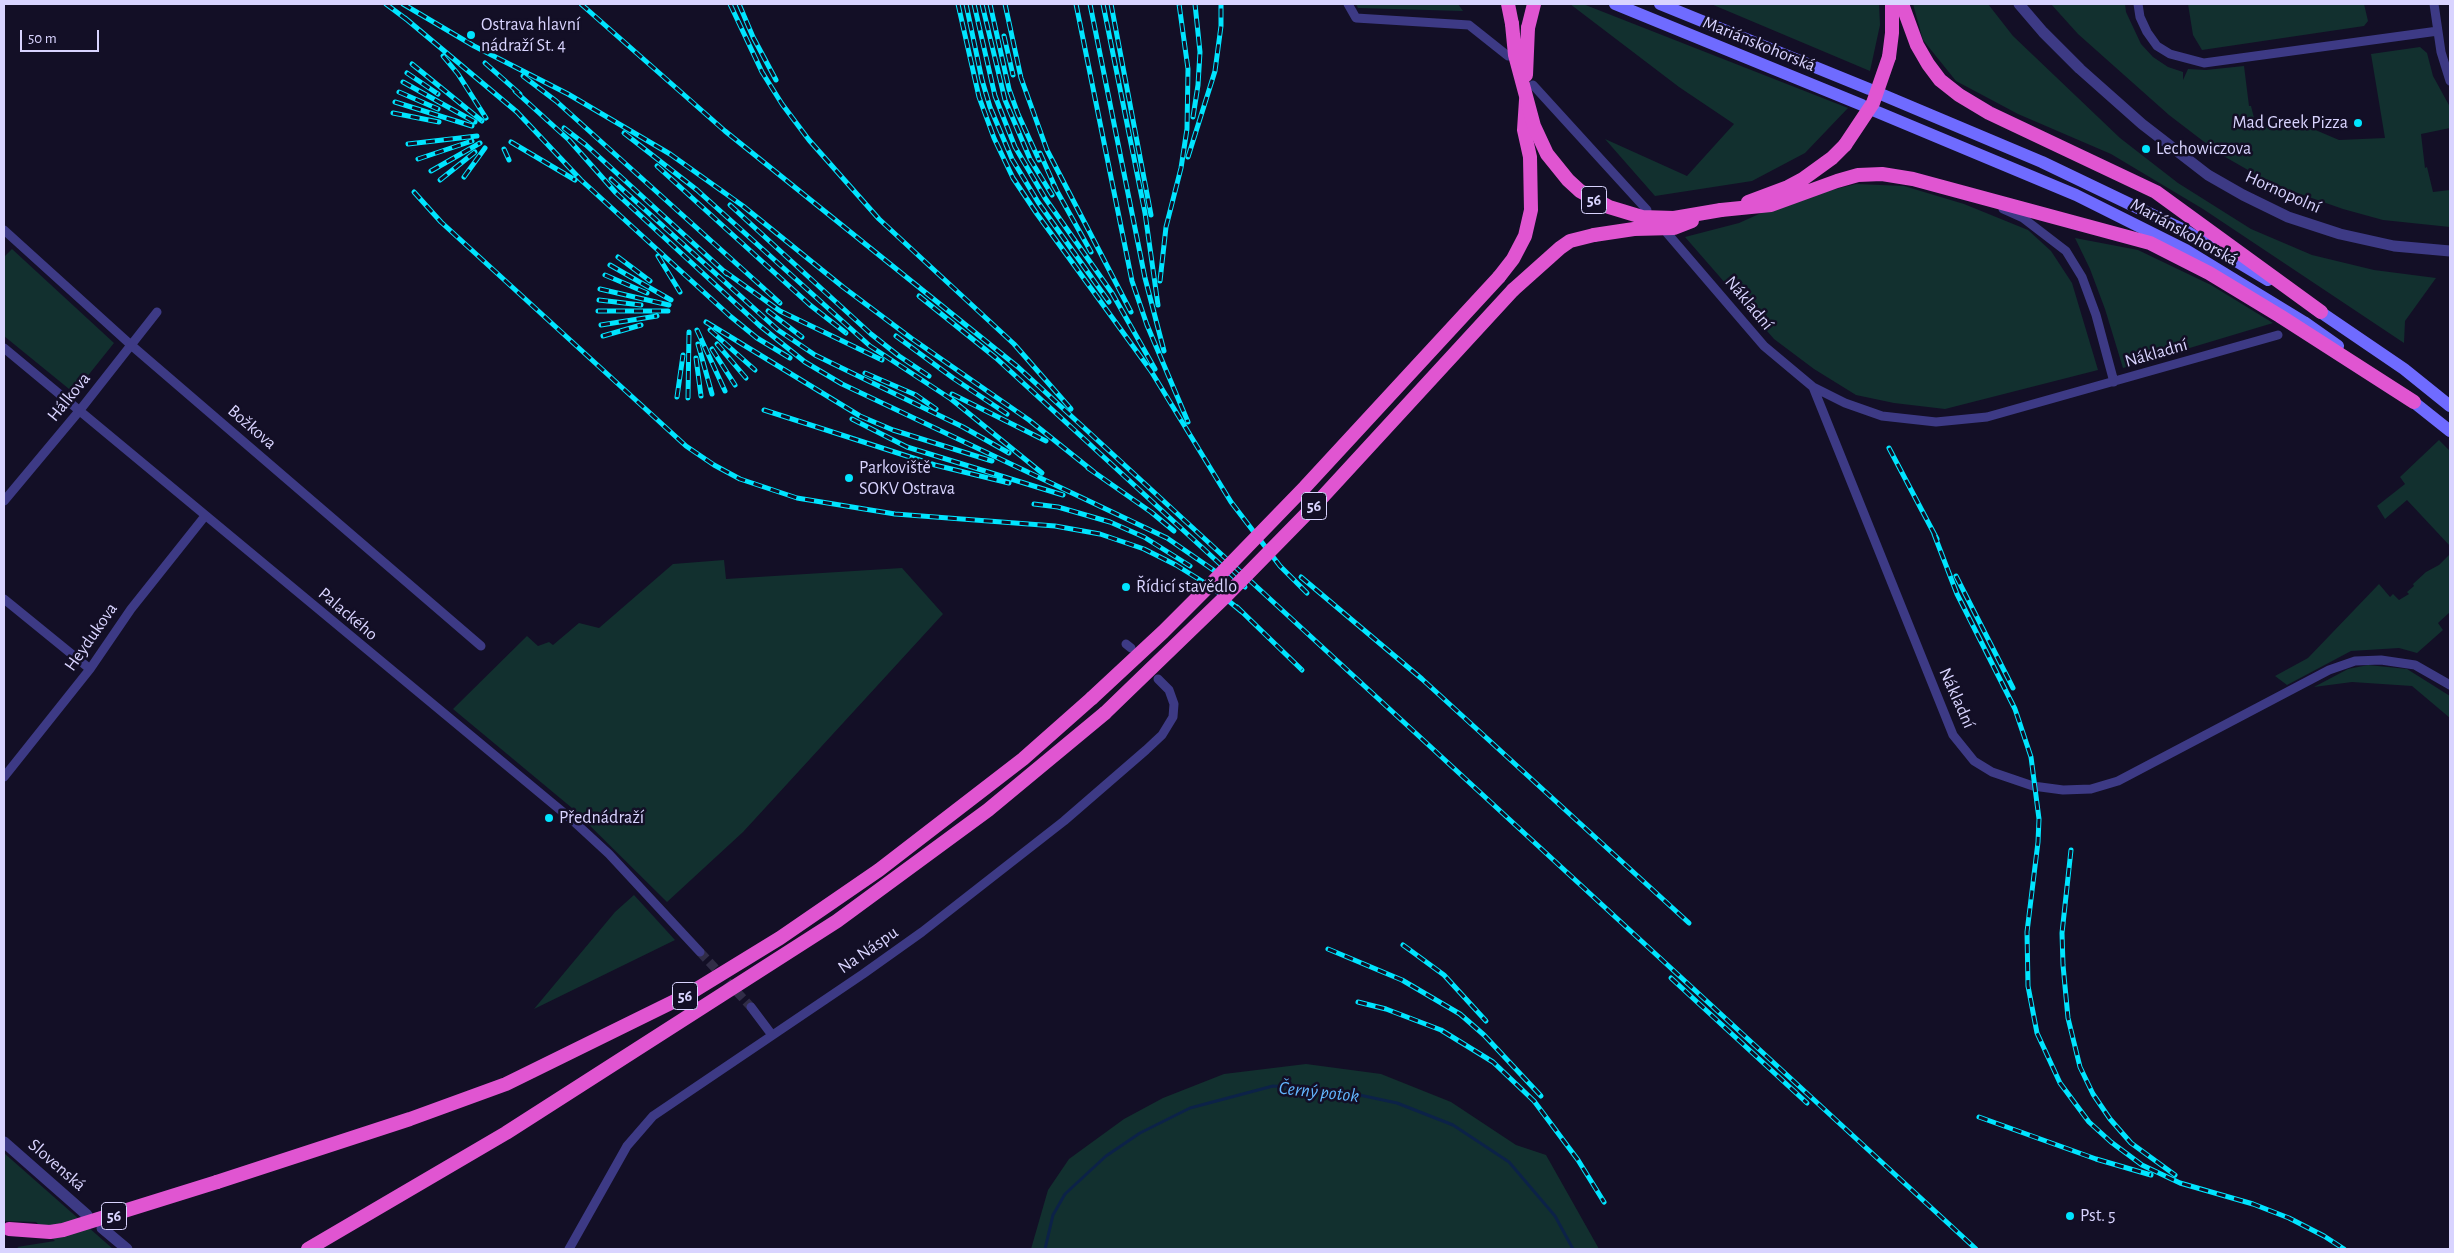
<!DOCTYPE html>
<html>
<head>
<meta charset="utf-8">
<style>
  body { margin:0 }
  #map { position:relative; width:2454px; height:1253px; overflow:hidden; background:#130f26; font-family:"Alegreya Sans",sans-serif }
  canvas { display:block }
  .frame { position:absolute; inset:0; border:5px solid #d9d4ff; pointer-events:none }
  .scale { position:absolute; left:20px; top:30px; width:79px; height:22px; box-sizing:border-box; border:2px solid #d9d4ff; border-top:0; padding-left:6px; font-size:15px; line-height:18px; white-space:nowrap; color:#d9d4ff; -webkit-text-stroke:4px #130f26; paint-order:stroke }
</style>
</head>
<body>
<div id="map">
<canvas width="2454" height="1253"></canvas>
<div class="frame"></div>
<div class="scale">50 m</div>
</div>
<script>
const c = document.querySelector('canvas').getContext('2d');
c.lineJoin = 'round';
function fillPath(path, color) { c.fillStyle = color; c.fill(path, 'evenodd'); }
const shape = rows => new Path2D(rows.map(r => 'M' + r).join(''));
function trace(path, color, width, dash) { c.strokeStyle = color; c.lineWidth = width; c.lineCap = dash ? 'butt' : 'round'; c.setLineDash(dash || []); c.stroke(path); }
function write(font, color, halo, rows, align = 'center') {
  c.font = font + ' "Alegreya Sans",sans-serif'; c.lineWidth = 5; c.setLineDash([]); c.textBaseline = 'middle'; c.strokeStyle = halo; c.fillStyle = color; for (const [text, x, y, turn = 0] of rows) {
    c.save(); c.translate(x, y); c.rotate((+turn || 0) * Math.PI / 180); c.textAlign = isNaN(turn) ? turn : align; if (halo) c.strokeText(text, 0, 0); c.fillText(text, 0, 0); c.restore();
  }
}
const green = shape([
  [1356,4,1458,4,1463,11,1358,8],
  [1570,4,1583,4,1848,108,1805,153,1752,181,1655,196,1605,139,1687,176,1734,124,1679,87],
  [1711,4,1879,4,1880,25,1870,71],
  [1913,4,1988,4,2013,36,2120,138,2178,183,2251,229,2312,255,2374,270,2436,278,2405,321,2404,343,2203,209,2111,154,2018,114,1956,81,1923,40],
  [2051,4,2125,4,2126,12,2141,44,2153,57,2168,67,2183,72,2183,80,2188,69,2206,70,2244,66,2249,106,2251,106,2256,126,2299,123,2339,140,2385,138,2371,54,2420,47,2427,53,2433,76,2450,107,2450,128,2421,134,2425,168,2427,167,2433,192,2450,190,2450,227,2383,220,2343,209,2289,190,2255,174,2220,154,2169,115,2078,34],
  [2188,4,2364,4,2368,21,2364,26,2202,50,2193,35],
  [1856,184,1904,186,1964,204,2028,230,2051,251,2072,283,2098,370,1945,409,1894,403,1856,395,1814,369,1774,339,1685,237,1739,223,1788,201],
  [2075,238,2138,250,2211,285,2273,323,2123,368,2105,309,2090,269],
  [12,249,114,343,74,393,4,336,4,257],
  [2439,440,2450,451,2450,546,2407,500,2385,519,2377,506,2405,484,2400,477],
  [2450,554,2450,612,2438,623,2443,630,2417,653,2399,648,2351,651,2287,685,2275,676,2308,658,2379,584,2390,597,2393,594,2399,600,2409,594,2407,592,2414,586,2413,584,2426,572,2439,565],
  [724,560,726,579,902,568,943,614,743,832,667,902,572,808,453,709,527,636,538,646,549,642,553,645,579,623,599,628,673,564],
  [2368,665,2407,669,2450,696,2450,718,2412,686,2352,682,2314,687,2348,669],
  [634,895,675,940,534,1009,615,912],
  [1306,1064,1381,1074,1451,1102,1516,1145,1546,1155,1599,1249,1031,1249,1048,1190,1069,1159,1124,1119,1163,1098,1224,1074],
  [4,1153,113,1249,20,1249,17,1247,55,1241,36,1222,4,1221]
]);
const stream = shape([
  [1045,1249,1053,1215,1065,1194,1106,1156,1140,1133,1190,1108,1273,1086,1336,1090,1397,1103,1453,1125,1509,1162,1555,1216,1573,1249]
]);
const minorTunnel = shape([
  [700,952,751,1007]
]);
const minor = shape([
  [1348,4,1356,18,1469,25,1508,56],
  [2138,4,2140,17,2147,32,2157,46,2170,54,2204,63,2438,31],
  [2434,4,2441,52,2450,81],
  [1533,85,1647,210],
  [2003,209,2023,218,2066,251,2082,277,2096,315,2114,382],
  [4,230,131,345,481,646],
  [1667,233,1764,346,1813,387,1845,403,1882,416,1936,422,1987,417,2278,335],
  [4,348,570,818,609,854,700,952],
  [1813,387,1953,735,1974,761,1992,772,2033,786,2063,790,2091,789,2118,781,2329,670,2355,661,2381,660,2415,665,2450,685],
  [4,501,80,410,157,312],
  [4,599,90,669],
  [1126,644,1131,648],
  [4,777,90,669,131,609,205,516],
  [751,1007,772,1035],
  [569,1249,627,1146,653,1116,863,974,922,932,1064,821,1146,750,1162,735,1173,717,1174,704,1169,690,1158,679]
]);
const tertiary = shape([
  [2019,4,2043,32,2080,69,2142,124,2208,175,2243,195,2288,217,2340,234,2394,246,2450,251],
  [4,1142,87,1215],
  [102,1228,127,1249]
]);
const secondary = shape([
  [1615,4,1862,105],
  [1660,4,1869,89],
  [1883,95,2042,162,2186,231,2268,280],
  [1875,111,2076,195,2186,250,2304,322,2338,346],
  [2313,307,2404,369,2450,406],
  [2406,396,2450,431]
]);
const trunk = shape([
  [1508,4,1512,24],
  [1902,4,1917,45,1928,64,1940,80,1959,95,1989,113,2156,192,2321,312],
  [1528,28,1534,4],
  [1889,57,1892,33,1892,4],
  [1748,202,1788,187,1803,179,1832,158,1845,145],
  [1721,210,1771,205,1837,181,1858,175,1882,174,1913,179,2150,243,2209,273,2280,316,2414,402],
  [1499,277,1513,259,1525,236,1531,210,1530,157,1524,130,1526,100],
  [1513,290,1560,248,1570,241,1594,235],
  [217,1182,410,1119,506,1084,687,995,780,938,879,870,1023,759,1092,698],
  [308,1249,506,1133,837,921,988,810,1105,713]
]);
const rail = shape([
  [386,4,410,22],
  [403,4,474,46,568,94,670,154,743,206,843,287,911,338,1029,420,1094,472],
  [581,4,725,131,1018,367,1976,1249],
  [730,4,762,72,782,104,809,140,879,219,1014,344,1071,409],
  [739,4,753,37,776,80],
  [958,4,979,97,994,138,1013,178,1037,214,1151,371,1231,502,1280,566,1307,593],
  [966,4,982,80,990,107,1012,159,1038,202,1109,302],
  [974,4,995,96,1015,147,1045,198,1112,293,1155,369],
  [982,4,1005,100,1030,159,1052,195],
  [990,4,1009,89,1018,114,1039,160],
  [1005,4,1021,78,1047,150,1131,312],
  [1076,4,1132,281,1147,325,1188,422],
  [1090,4,1145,278,1164,351],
  [1103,4,1145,213,1158,305],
  [1111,4,1151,215],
  [405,18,517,112,581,180,730,316,757,338,790,358],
  [1004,36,1013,75],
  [443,56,458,74,486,118],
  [485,63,520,94],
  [412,64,482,121],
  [407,73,438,94],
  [523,76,556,101,780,303],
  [403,82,475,122],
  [515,91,569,140,616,193,759,325,805,362,842,384,1167,538,1222,576],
  [399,92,438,109],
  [395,102,472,126],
  [393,113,439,122],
  [1193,117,1198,85,1200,52,1195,4],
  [564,128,586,145,727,274],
  [624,133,697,190,870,346,951,399,1042,473],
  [511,142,575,180],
  [408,144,477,136],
  [504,149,509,160],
  [1040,153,1056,189],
  [1188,157,1215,71,1221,26,1221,4],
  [418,159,472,141],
  [657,166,810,305,846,333],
  [431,171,480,143],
  [464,177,485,148],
  [611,179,778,330,815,355,963,427,1009,453],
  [440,180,475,152],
  [1053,184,1091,252],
  [414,192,441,222,686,446,714,465,740,479,797,498,895,514,1055,526,1100,534,1144,549,1176,565,1213,588,1242,612],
  [730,205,871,334,899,356,929,376],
  [658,256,680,292],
  [618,257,650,281],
  [610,265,671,300],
  [724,271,780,311,882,360],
  [605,275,647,293],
  [1160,281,1166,227,1181,168,1187,129,1188,69,1179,4],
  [600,289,669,305],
  [919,296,996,358,1245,587],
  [599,300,641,305],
  [598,311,668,311],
  [768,311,802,337],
  [706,322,860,416,893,430,992,461],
  [601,325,657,316],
  [697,330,725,391],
  [710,330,755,370],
  [603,336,641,325],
  [896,336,953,378,1007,414],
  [698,344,712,394],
  [717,344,746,378],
  [712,349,735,385],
  [696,358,701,396],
  [865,373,916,395,936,409],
  [952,394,1046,441],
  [677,397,683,355],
  [688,398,689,332],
  [764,410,935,465,1009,483],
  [852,419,907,447,1063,495],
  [1889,448,1937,539],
  [1088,468,1151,512,1174,531],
  [1034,504,1058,507,1110,522,1144,537,1190,566],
  [1934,534,1957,594,2015,709,2031,757,2039,819,2038,842,2027,932,2028,986,2037,1033,2060,1083,2089,1122,2111,1142,2142,1165,2180,1183,2253,1204,2289,1218,2324,1236,2344,1249],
  [1956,576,2013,688],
  [1301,577,1422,679,1689,923],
  [1237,607,1302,670],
  [2071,850,2062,933,2063,965,2068,1018,2080,1067,2093,1094,2110,1119,2131,1143,2175,1175],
  [1403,945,1444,975,1486,1021],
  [1328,949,1402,980,1460,1014,1484,1035,1541,1096],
  [1671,978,1807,1103],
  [1358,1002,1386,1009,1441,1030,1493,1062,1534,1101,1578,1160,1604,1202],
  [1979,1117,2096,1159,2151,1175]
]);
const trunkBridge = shape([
  [1512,24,1515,55,1534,126,1547,154,1568,180,1580,191,1609,207,1642,217,1674,218,1721,210],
  [1526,75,1528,28],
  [1845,145,1873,103,1889,57],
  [1594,235,1634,229,1674,228,1692,221],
  [1092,698,1163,632,1210,585,1305,487,1499,277],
  [1105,713,1223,599,1317,503,1513,290],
  [9,1229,50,1232,63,1230,217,1182]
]);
const markers = [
  [471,35,5,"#00e5ff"],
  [2358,123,5,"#00e5ff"],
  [2146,149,5,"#00e5ff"],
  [849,478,5,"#00e5ff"],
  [1126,587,5,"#00e5ff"],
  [549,818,5,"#00e5ff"],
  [2070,1216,5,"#00e5ff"]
];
const shields = [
  [1594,200,25],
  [1314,506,25],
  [685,996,25],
  [114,1216,25]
];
const shieldNames = [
  ["56",1594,200],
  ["56",1314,506],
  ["56",685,996],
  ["56",114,1216]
];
const poiNames = [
  ["Ostrava hlavní",481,25],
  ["nádraží St. 4",481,46],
  ["Mad Greek Pizza",2348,123,"right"],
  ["Lechowiczova",2156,149],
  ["Parkoviště",859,468],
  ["SOKV Ostrava",859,489],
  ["Řídicí stavědlo",1136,587],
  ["Přednádraží",559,818],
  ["Pst. 5",2080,1216]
];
const streetNames = [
  ["Mariánskohorská",1759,44,22],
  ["Hornopolní",2283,192,24],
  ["Mariánskohorská",2184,232,29],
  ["Nákladní",1749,303,50],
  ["Nákladní",2156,353,-16],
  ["Hálkova",69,397,-51],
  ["Božkova",252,427,41],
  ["Palackého",348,614,40],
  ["Heydukova",91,637,-55],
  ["Nákladní",1957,698,66],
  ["Na Náspu",868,950,-35],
  ["Slovenská",57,1165,41]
];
const waterNames = [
  ["Černý potok",1319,1092,6]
];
fillPath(green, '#12302f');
trace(stream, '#0c2248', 3);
trace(minorTunnel, '#312d47', 9, [9, 4.5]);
trace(minor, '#3d3a85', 9);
trace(tertiary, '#3d3a85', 11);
trace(secondary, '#6f6bff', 12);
trace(trunk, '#e055d1', 14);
trace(rail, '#00e5ff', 5);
trace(rail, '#130f26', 3, [9]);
trace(trunkBridge, '#e055d1', 14);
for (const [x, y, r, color] of markers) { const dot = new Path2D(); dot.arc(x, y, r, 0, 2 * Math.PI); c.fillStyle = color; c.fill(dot); trace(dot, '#130f26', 2); }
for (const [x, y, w] of shields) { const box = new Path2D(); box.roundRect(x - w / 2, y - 13.5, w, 27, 4); c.fillStyle = '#130f26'; c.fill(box); trace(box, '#d9d4ff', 1); }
write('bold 16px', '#d9d4ff', null, shieldNames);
write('18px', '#d9d4ff', '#130f26', poiNames, 'left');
write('18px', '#d9d4ff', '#130f26', streetNames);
write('italic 19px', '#62b6ff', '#130f26', waterNames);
</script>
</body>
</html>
